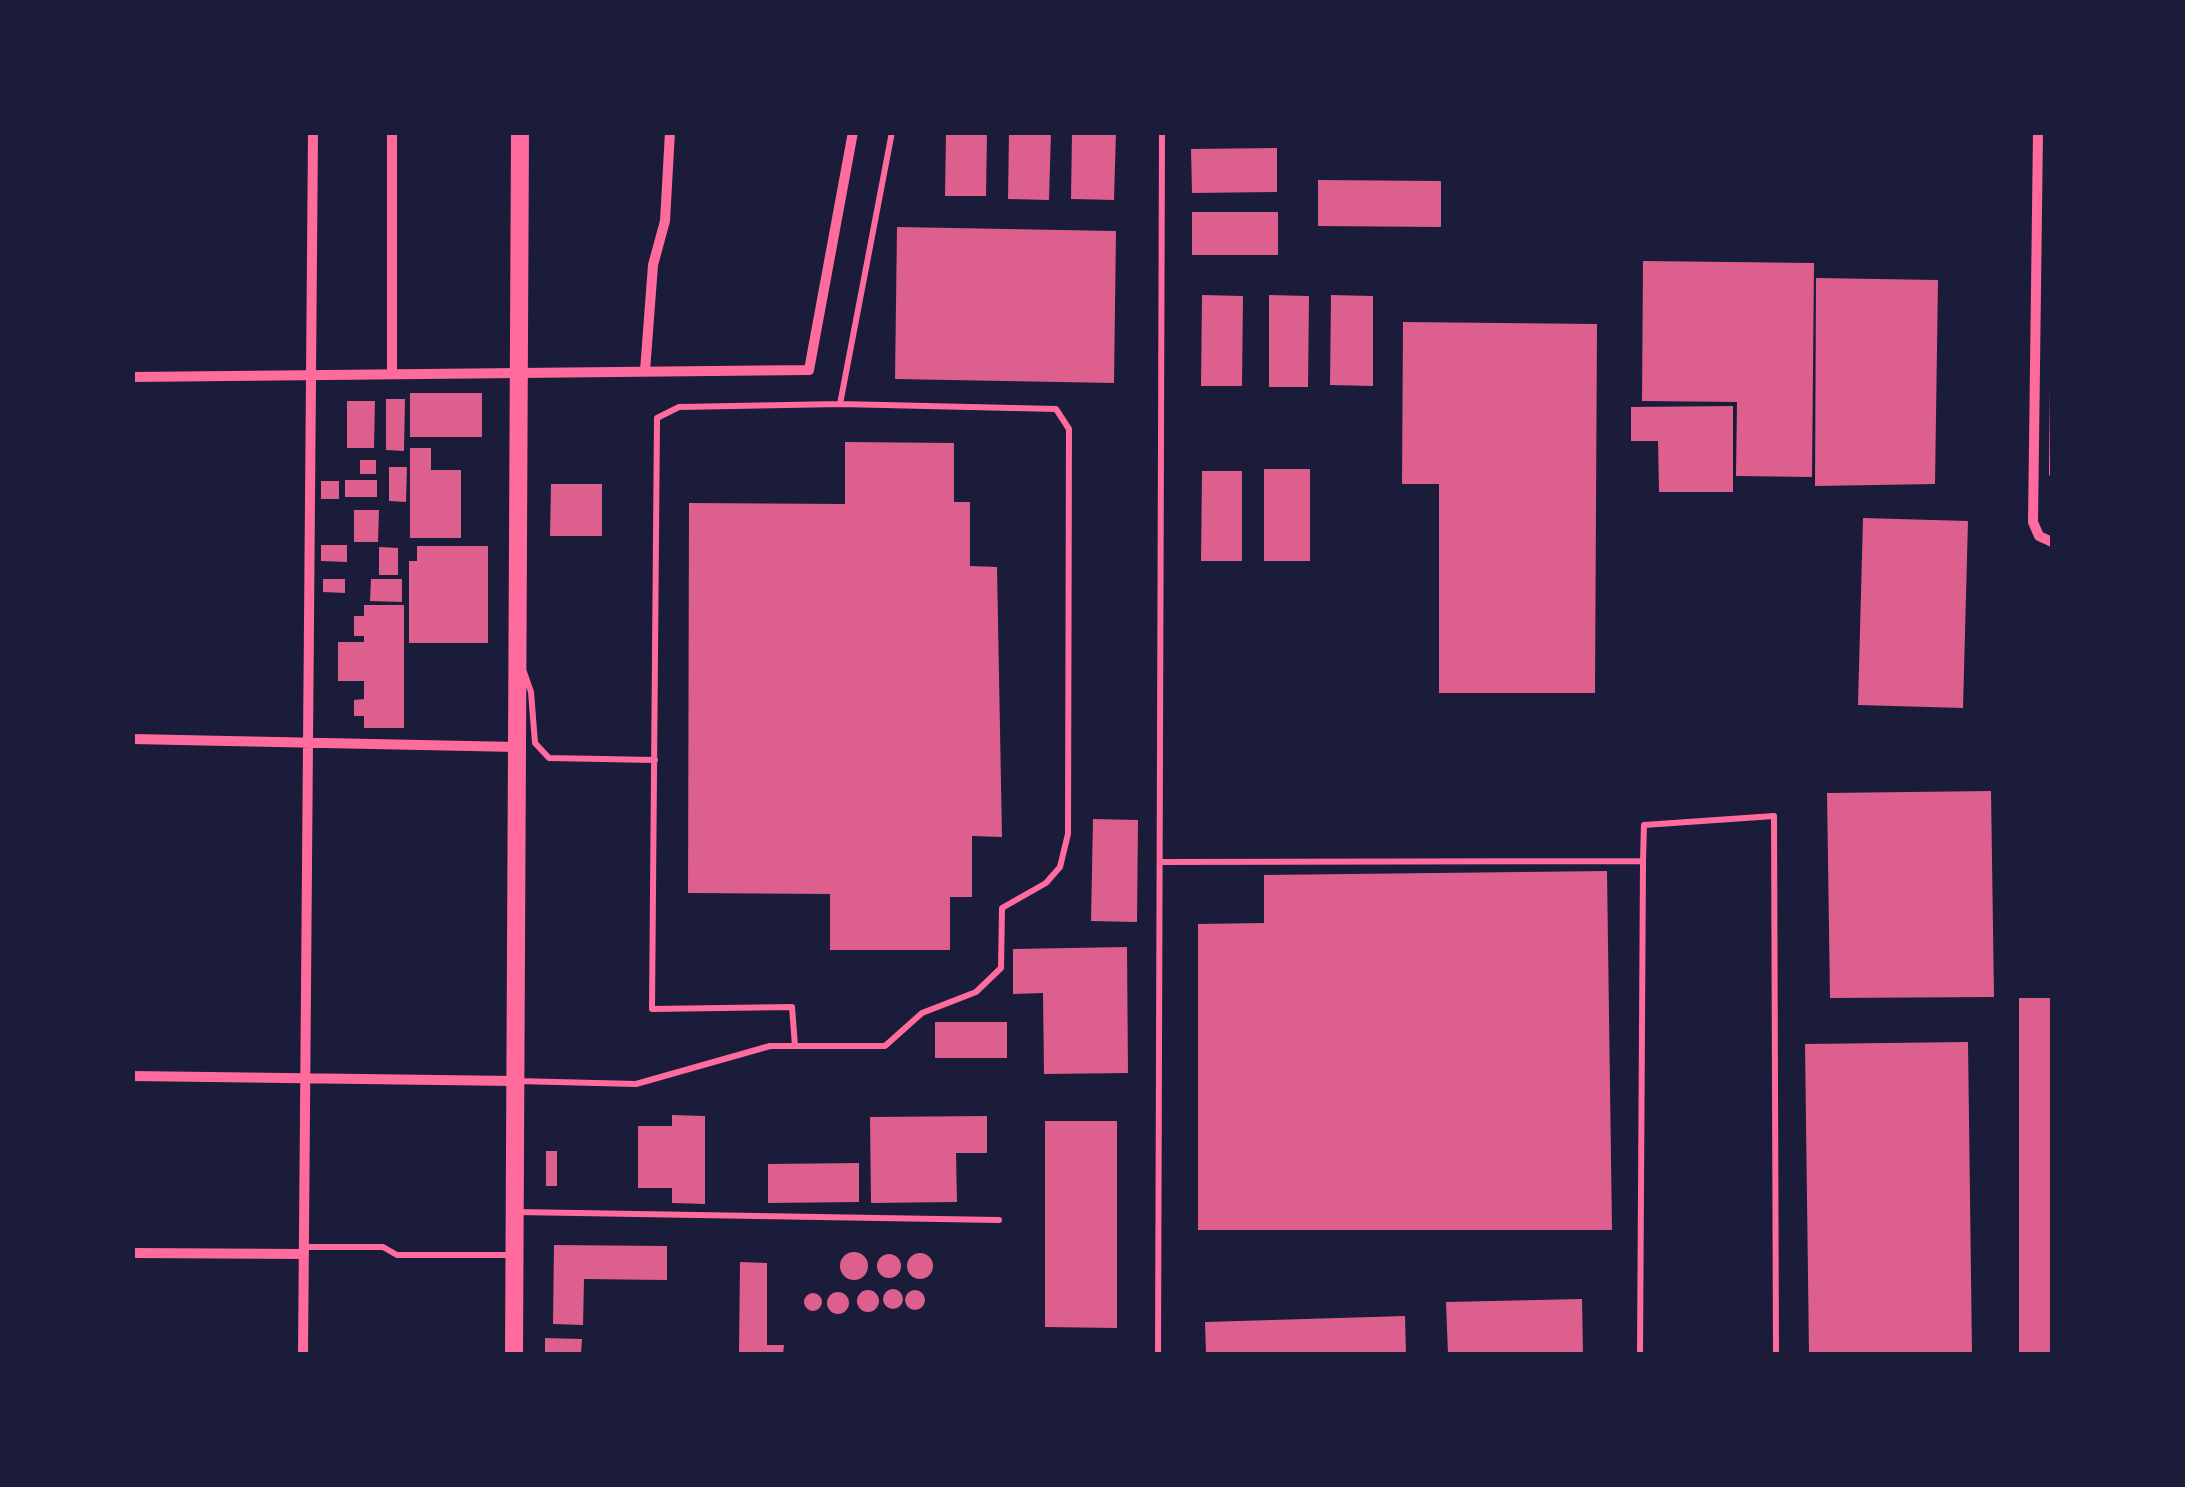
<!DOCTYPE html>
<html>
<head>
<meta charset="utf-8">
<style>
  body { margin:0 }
  #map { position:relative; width:2185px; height:1487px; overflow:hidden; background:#1b1b3a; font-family:"Roboto Condensed",sans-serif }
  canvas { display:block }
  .frame { position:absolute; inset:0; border:135px solid #1b1b3a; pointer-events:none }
</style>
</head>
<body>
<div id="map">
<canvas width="2185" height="1487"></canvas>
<div class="frame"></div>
</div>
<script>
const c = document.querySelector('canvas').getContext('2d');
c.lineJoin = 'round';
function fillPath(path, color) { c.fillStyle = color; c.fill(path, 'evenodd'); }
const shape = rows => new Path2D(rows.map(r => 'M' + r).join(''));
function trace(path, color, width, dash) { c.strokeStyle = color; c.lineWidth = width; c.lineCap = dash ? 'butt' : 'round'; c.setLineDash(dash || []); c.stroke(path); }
const building = shape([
  [946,132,987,132,986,196,945,196],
  [1009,132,1051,132,1049,200,1008,199],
  [1072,132,1116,132,1114,200,1071,199],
  [1277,148,1277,192,1192,193,1191,149],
  [1318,180,1441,181,1441,227,1318,226],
  [1192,212,1278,212,1278,255,1192,255],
  [897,227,1116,231,1114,383,895,379],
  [1643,261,1814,263,1812,477,1736,476,1737,402,1642,401],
  [1816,278,1938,280,1935,484,1815,486],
  [1202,295,1243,296,1242,386,1201,386],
  [1269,295,1309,296,1308,387,1269,387],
  [1331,295,1373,296,1373,386,1330,385],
  [1403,322,1597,324,1595,693,1439,693,1439,484,1402,484],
  [410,393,482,393,482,437,410,437],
  [386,399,405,399,404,451,386,450],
  [347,401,375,401,374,448,347,448],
  [1733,406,1733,492,1659,492,1658,441,1631,441,1631,407],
  [845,442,954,443,954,502,970,502,970,566,997,567,1002,837,972,836,972,897,950,897,950,950,830,950,830,894,688,893,689,503,845,504],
  [410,448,431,448,431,470,461,470,461,538,410,538],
  [360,460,376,460,376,474,360,474],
  [389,467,407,467,406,502,389,501],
  [1264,469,1310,469,1310,561,1264,561],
  [1202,471,1242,471,1242,561,1201,561],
  [345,480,377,480,377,497,345,497],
  [321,481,339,481,339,499,321,499],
  [551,484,602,484,602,536,550,536],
  [354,510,379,510,378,542,354,542],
  [1863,518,1968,521,1963,708,1858,705],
  [321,545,347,545,347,562,321,561],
  [417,546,488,546,488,643,409,643,409,561,417,561],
  [379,547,398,548,398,575,379,575],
  [323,579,345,579,345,593,323,592],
  [371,579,402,579,402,602,370,601],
  [364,605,404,605,404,728,364,728,364,716,354,716,354,700,364,699,364,681,338,681,338,642,364,642,364,636,354,636,354,616,364,616],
  [1991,791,1994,997,1830,998,1827,793],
  [1093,819,1138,820,1137,922,1091,921],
  [1607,871,1612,1230,1198,1230,1198,924,1264,923,1264,875],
  [1127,947,1128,1073,1044,1074,1043,993,1013,994,1013,949],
  [2019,998,2052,998,2052,1354,2019,1354],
  [935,1022,1007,1022,1007,1058,935,1058],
  [1968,1042,1972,1354,1809,1354,1805,1044],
  [672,1115,705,1116,705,1204,672,1203,672,1188,638,1188,638,1126,672,1126],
  [987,1116,987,1153,956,1153,957,1202,871,1203,870,1117],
  [1045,1121,1117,1121,1117,1328,1045,1327],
  [546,1151,557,1151,557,1186,546,1186],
  [859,1163,859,1202,768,1203,768,1164],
  [554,1245,667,1246,667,1280,584,1279,583,1325,553,1324],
  '840 1266a14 14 0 1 1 28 0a14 14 0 1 1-28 0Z',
  '907 1266a13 13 0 1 1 26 0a13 13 0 1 1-26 0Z',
  '877 1266a12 12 0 1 1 24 0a12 12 0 1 1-24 0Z',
  [740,1262,767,1263,767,1345,784,1345,783,1354,739,1354],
  '883 1299a10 10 0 1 1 20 0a10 10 0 1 1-20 0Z',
  '857 1301a11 11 0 1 1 22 0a11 11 0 1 1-22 0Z',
  '905 1300a10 10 0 1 1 20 0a10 10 0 1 1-20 0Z',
  '827 1303a11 11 0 1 1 22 0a11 11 0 1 1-22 0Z',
  '804 1302a9 9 0 1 1 18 0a9 9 0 1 1-18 0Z',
  [1582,1299,1583,1354,1448,1354,1446,1302],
  [1405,1316,1406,1354,1206,1354,1205,1322],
  [545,1338,582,1339,581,1354,545,1354]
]);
const path = shape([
  [2051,474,2052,384]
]);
const service = shape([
  [524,672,531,692,535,743,549,758,655,760],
  [1160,862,1643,861,1644,825,1774,816,1776,1354],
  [795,1046,792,1007,652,1009,657,418,679,407,840,404,892,132],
  [516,1081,636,1084,770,1046,885,1046,922,1013,976,992,1001,968,1002,908,1046,883,1060,867,1068,834,1069,429,1056,409,840,404],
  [516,1212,999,1220],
  [304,1247,383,1247,397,1255,513,1255],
  [1158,1354,1162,132],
  [1640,1354,1643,861]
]);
const minor = shape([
  [2038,132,2033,522,2039,536,2052,542],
  [645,371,653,265,665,221,670,132],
  [392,374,392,132],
  [132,377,809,370,853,132],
  [132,739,517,747],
  [132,1076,515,1081],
  [132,1253,304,1254],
  [303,1354,313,132]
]);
const primary = shape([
  [514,1354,520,132]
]);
fillPath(building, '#dd5f8e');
trace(path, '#ff6b9d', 4);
trace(service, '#ff6b9d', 6);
trace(minor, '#ff6b9d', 10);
trace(primary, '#ff6b9d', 18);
</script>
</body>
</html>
